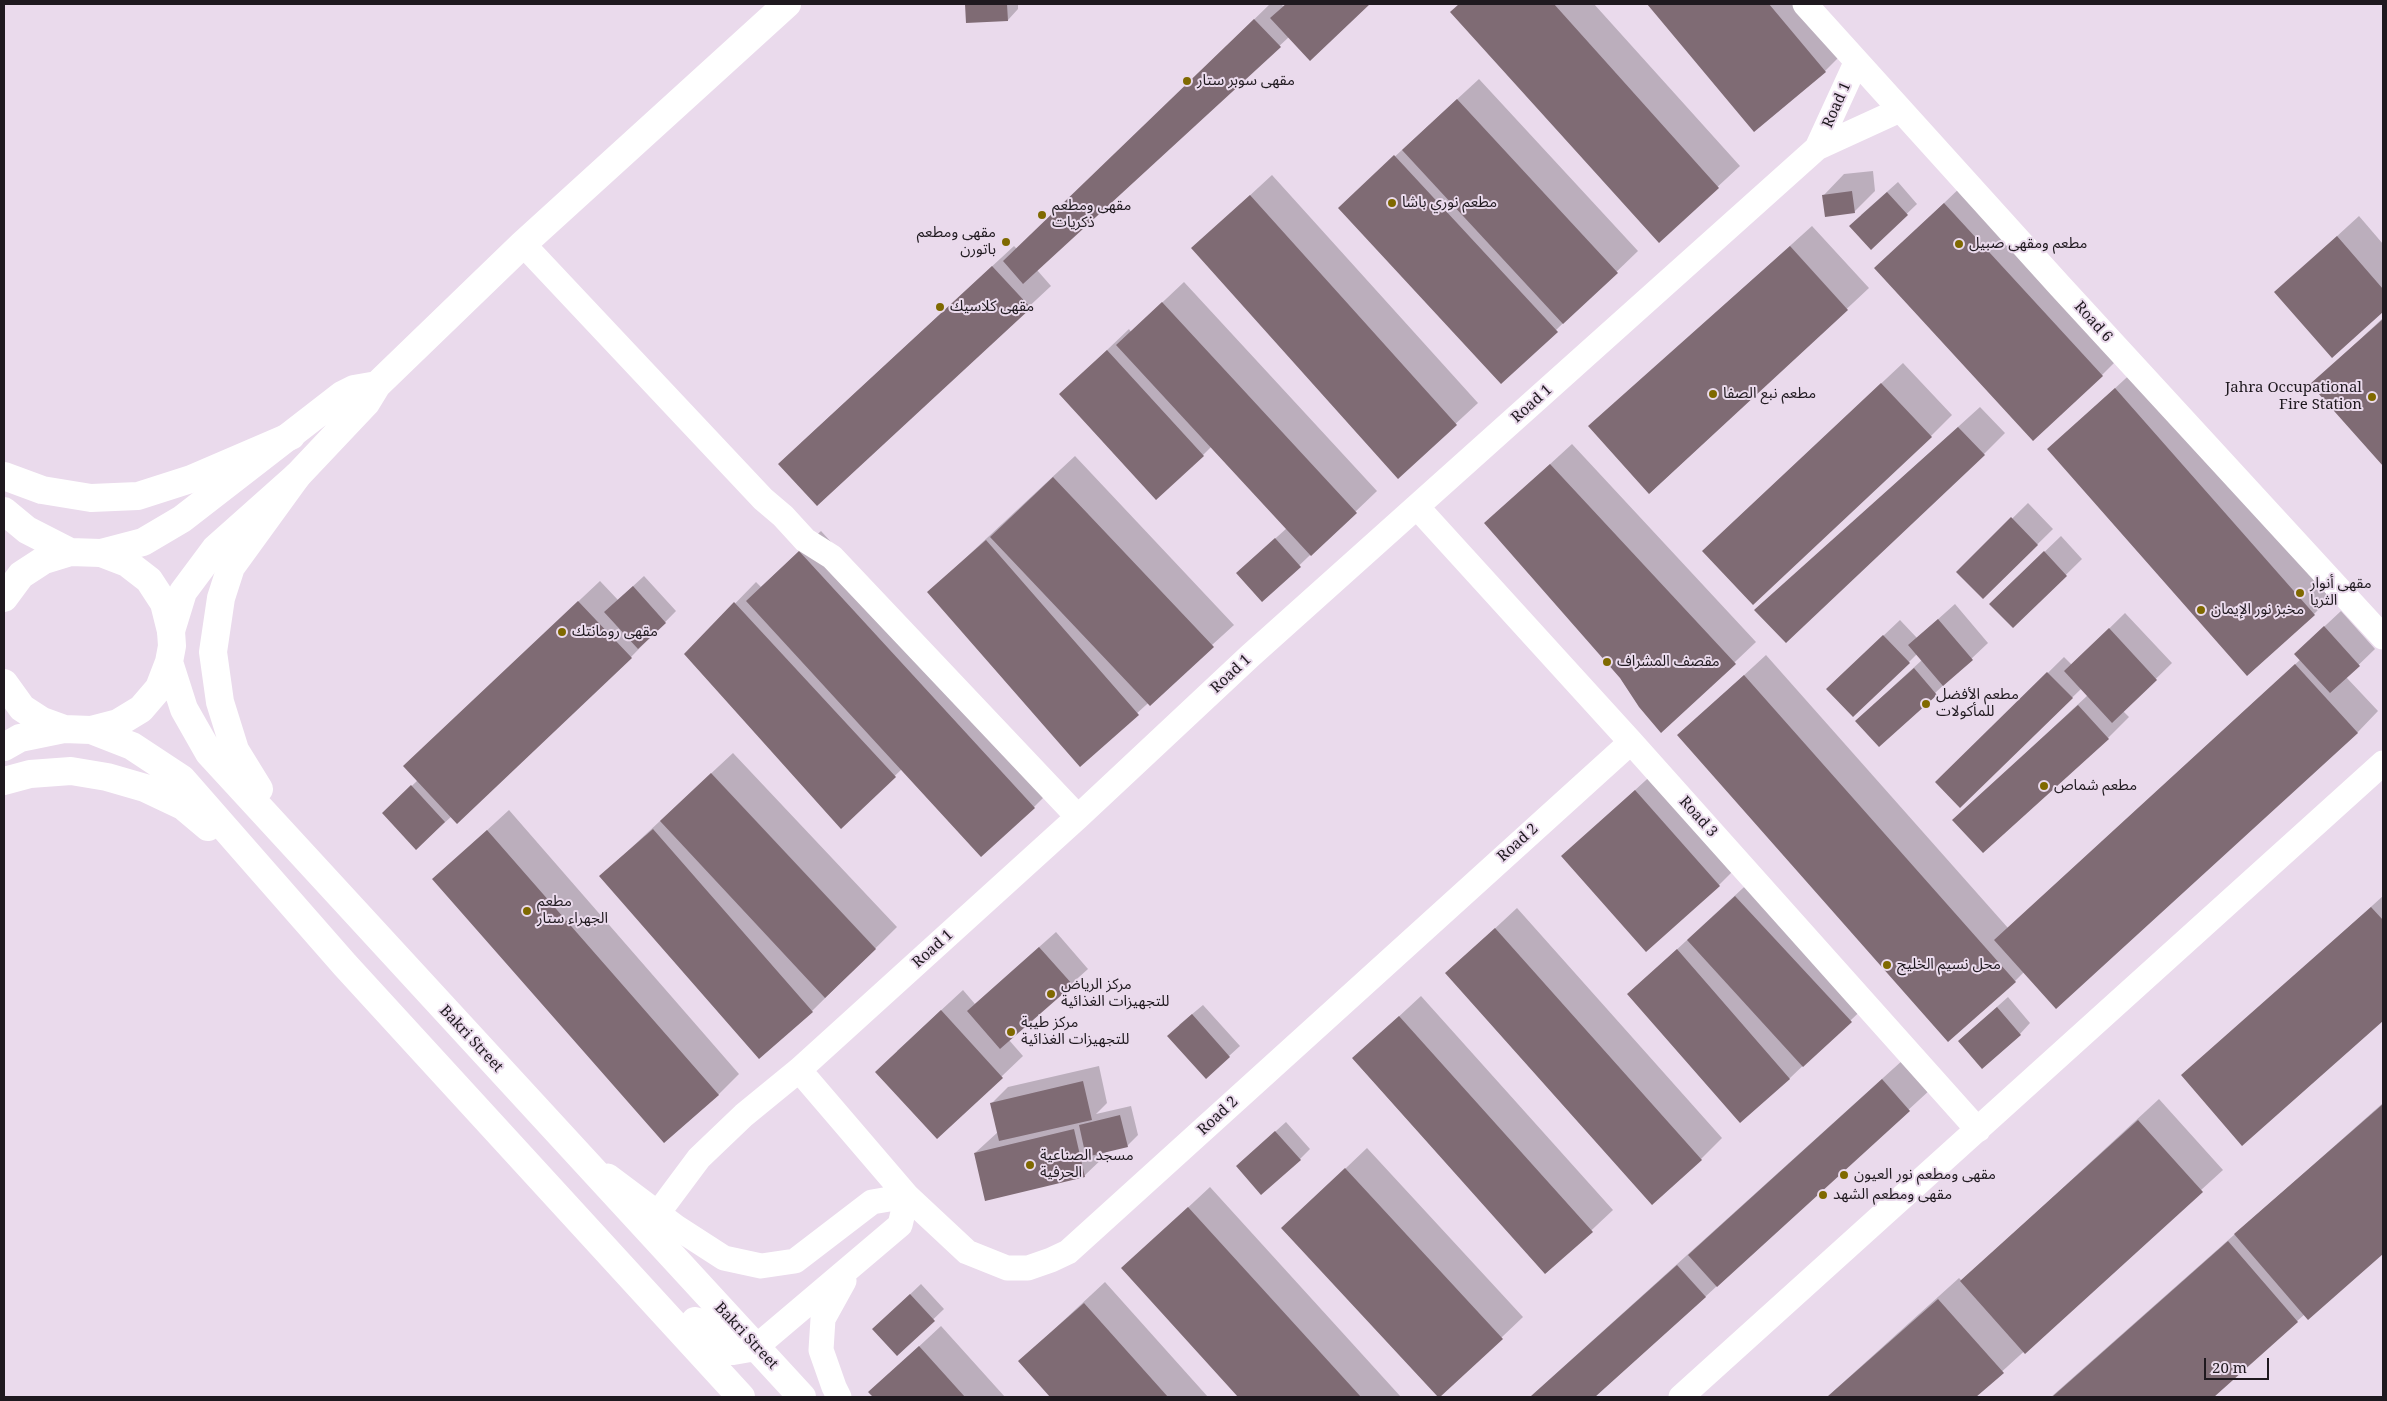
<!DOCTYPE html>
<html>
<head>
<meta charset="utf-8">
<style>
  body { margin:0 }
  #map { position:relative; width:2387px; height:1401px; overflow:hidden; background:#eadaec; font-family:"Noto Serif",serif }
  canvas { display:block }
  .frame { position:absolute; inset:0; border:5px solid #1f191f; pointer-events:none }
  .scale { position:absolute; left:2204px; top:1358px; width:65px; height:22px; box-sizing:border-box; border:2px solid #1f191f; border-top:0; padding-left:6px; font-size:15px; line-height:18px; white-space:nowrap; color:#1f191f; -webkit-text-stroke:4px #eadaec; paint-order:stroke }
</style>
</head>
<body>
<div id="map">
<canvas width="2387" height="1401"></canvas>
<div class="frame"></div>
<div class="scale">20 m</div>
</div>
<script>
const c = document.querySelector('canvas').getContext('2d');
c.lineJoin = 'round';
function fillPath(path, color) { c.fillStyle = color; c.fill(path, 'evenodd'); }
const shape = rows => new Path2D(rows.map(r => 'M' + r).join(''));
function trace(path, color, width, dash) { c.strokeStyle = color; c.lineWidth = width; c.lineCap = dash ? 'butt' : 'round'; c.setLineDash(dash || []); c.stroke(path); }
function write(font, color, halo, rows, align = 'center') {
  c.font = font + ' "Noto Serif","Noto Sans Arabic",serif'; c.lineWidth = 4; c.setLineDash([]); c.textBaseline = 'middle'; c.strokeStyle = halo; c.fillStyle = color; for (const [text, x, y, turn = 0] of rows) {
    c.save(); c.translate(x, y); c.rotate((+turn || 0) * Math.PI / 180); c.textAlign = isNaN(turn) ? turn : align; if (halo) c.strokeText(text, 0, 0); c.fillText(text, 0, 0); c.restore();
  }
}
const shadow = shape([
  [966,4,1018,4,1018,9,1008,20,967,22],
  [1270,4,1281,4,1283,6,1286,4,1368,4,1310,59,1289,37,1037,270,1051,286,817,504,801,443,1014,246,1017,249],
  [1460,4,1594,4,1740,166,1659,241,1452,12],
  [1649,4,1808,4,1846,50,1825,71,1754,130],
  [1479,79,1638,251,1501,383,1339,208],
  [1873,171,1875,191,1854,212,1823,196,1844,174],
  [1272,175,1478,403,1398,477,1193,248],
  [1898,182,1917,204,1871,248,1861,215],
  [1965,183,2123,354,2102,375,1876,268],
  [2359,216,2383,244,2383,311,2332,356,2276,292],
  [1812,226,1869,288,1650,493,1590,426],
  [1184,282,1377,491,1262,601,1248,563,1287,528,1212,446,1203,455,1061,394,1129,329,1131,332],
  [2383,318,2383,464,2312,384],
  [1903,363,1952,415,1931,436,1725,530],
  [2137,368,2335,593,2314,614,2049,449],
  [1980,407,2005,433,1984,454,1756,610],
  [1572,444,1756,642,1661,732,1621,677,1486,523],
  [1075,456,1234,625,1080,765,929,592],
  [2028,503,2053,529,1983,598,1958,572],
  [821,531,1055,786,1034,807,902,769,841,827,686,654,756,582,761,587],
  [2061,536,2082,559,2013,627,2007,588],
  [644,576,676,611,631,657,416,848,394,803,418,780,426,745,600,581,618,600],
  [1955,604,1988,643,1879,746,1873,705,1922,660,1917,654,1909,662,1844,673,1900,620,1917,638],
  [2341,611,2375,649,2346,677,2378,711,2357,733,2024,972,2015,981,1679,735,1766,655,2008,928,2301,659,2312,638],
  [2125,613,2172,663,2123,711,2129,717,2108,738,1954,820,2088,695,2082,688,1960,807,1937,782,2064,657,2072,665],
  [733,753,897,927,812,1011,601,876],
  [1657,770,1740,864,1719,885,1563,856],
  [509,810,739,1074,718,1095,434,879],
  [1757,875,1872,1000,1790,1078,1740,1121,1629,994],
  [2383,896,2383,1020,2242,1144,2183,1076],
  [1517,908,1722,1138,1701,1159,1447,973],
  [1056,932,1088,969,1009,1040,1023,1056,937,1138,897,1051,963,990,975,1004],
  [1421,996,1613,1210,1546,1273,1353,1059],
  [2008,997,2030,1023,2020,1034,1970,1031],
  [1203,1005,1240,1046,1229,1056,1179,1025],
  [1904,1059,1931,1089,1705,1297,1594,1397,1530,1397],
  [1099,1066,1107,1103,1096,1114,1131,1106,1138,1135,1127,1146,1105,1151,1106,1155,1084,1176,975,1153,998,1132,992,1103,1008,1087],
  [2159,1099,2223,1170,1974,1397,1827,1397,1959,1278,1962,1281],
  [2383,1103,2383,1252,2308,1318,2305,1314,2212,1397,2051,1397],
  [1286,1122,1310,1149,1300,1159,1248,1156],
  [1367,1148,1523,1317,1439,1397,1283,1228],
  [1210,1187,1401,1397,1240,1397,1123,1268],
  [1105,1282,1208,1397,1052,1397,1020,1361],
  [921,1284,944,1309,897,1354,884,1319],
  [941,1326,1005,1397,874,1397,870,1392]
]);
const building = shape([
  [965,4,1007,4,1008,21,966,23],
  [1286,4,1370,4,1310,61,1270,18],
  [1459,4,1554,4,1719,188,1659,243,1450,12],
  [1647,4,1769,4,1826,72,1754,132],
  [1254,19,1281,47,1023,284,1003,261],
  [1457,99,1618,273,1563,324,1402,150],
  [1394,155,1558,332,1501,384,1338,208],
  [1852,191,1855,213,1825,217,1822,195],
  [1887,192,1908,215,1871,250,1849,226],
  [1250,195,1457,425,1398,479,1191,248],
  [1944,203,2103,376,2033,441,1874,268],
  [2337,236,2383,289,2383,312,2332,358,2274,292],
  [1790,246,1848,310,1649,494,1588,426],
  [992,266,1031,308,817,506,778,464],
  [1162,302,1357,513,1311,556,1116,345],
  [2383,319,2383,466,2310,384],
  [1107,350,1204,456,1156,500,1059,394],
  [1881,383,1932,437,1753,605,1702,551],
  [2115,388,2315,615,2247,676,2047,449],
  [1958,427,1985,455,1786,643,1754,610],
  [1550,464,1736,664,1661,733,1639,707,1620,678,1484,523],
  [1053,477,1214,647,1150,706,990,537],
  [2011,517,2038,545,1983,599,1956,572],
  [1275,538,1301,567,1262,602,1236,573],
  [986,540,1139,715,1080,767,927,592],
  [799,551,1035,808,981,857,746,601],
  [2044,551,2067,576,2013,628,1989,604],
  [633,586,666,623,638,649,604,612],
  [578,601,632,658,457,824,403,766],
  [734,602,896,777,841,829,684,654],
  [1938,619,1973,660,1943,686,1908,645],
  [2324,626,2360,666,2330,693,2294,654],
  [2109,628,2157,680,2112,723,2064,671],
  [1883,635,1910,663,1853,717,1826,689],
  [2295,664,2358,733,2056,1009,1994,940],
  [1914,668,1937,695,1879,747,1855,721],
  [2047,672,2073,698,1960,808,1935,782],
  [1744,675,2016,982,1948,1042,1677,735],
  [2078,705,2109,739,1983,853,1952,820],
  [711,773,876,949,825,998,660,821],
  [411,785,445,822,416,850,382,813],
  [1635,790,1720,886,1646,952,1561,856],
  [653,829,813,1012,759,1059,599,876],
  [487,830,719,1095,664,1143,432,879],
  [1735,896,1852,1022,1803,1067,1687,940],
  [2371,907,2383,920,2383,1021,2242,1146,2181,1075],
  [1495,928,1702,1160,1652,1205,1445,973],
  [1039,947,1073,985,1000,1049,967,1011],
  [1677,949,1790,1079,1740,1123,1627,994],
  [1997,1007,2021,1035,1982,1069,1958,1041],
  [941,1010,1003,1078,937,1139,875,1072],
  [1192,1014,1230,1057,1206,1079,1167,1036],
  [1399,1016,1593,1232,1545,1274,1352,1058],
  [1882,1079,1910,1111,1717,1287,1688,1255],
  [1083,1081,1092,1120,999,1141,990,1103],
  [2383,1104,2383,1254,2308,1320,2234,1234],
  [1120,1115,1128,1147,1086,1157,1079,1125],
  [2138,1120,2203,1192,2025,1354,1960,1281],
  [1074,1129,1085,1177,985,1201,974,1153],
  [1275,1131,1301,1160,1261,1195,1236,1166],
  [1345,1168,1503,1339,1440,1397,1438,1397,1281,1228],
  [1188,1207,1361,1397,1238,1397,1121,1268],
  [2228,1241,2298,1322,2214,1397,2052,1397],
  [1677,1265,1706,1297,1595,1397,1530,1397],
  [910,1294,935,1321,897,1356,872,1329],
  [1938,1299,2004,1373,1976,1397,1827,1397],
  [1084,1303,1168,1397,1050,1397,1018,1361],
  [919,1346,965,1397,873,1397,868,1392]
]);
const minor = shape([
  [1805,4,2060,286,2383,637],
  [1817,148,1856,63],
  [523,244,763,499,783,516,805,540,832,557,1078,817],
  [1417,507,1631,742,1978,1130],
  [799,1070,907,1196,967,1252,1007,1268,1028,1268,1051,1260,1068,1252,1631,742],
  [608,1176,676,1227,724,1258,761,1266,795,1261,872,1202,907,1196],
  [658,1213,699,1158,744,1115,799,1070,1078,817,1250,656,1817,148,1900,110],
  [756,1347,900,1225,907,1196],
  [839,1397,834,1387,821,1350,823,1319,844,1281],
  [1681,1397,2383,763]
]);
const tertiary = shape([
  [101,553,143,542,182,519,342,395,354,389,377,385],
  [171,631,183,592,215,549,297,476,366,403,377,385,523,244,787,4]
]);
const secondary = shape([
  [4,476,42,490,91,498,138,496,191,479,291,436],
  [4,511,27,530,70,552],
  [4,598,21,575,44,560,70,552,101,553,127,563,149,580,164,603,171,631,172,646,169,662,159,688,141,709,118,723,91,730,64,729,42,721,22,708,4,683],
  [169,662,184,709,209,753,802,1397],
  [91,730,132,746,182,779,345,965,741,1397],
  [4,747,20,738,64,729],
  [4,781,30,774,71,771,107,777,145,788,183,806,208,827],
  [259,789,235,750,220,702,213,652,221,598,231,567,297,476],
  [695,1321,716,1344,724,1349,733,1351,756,1347]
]);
const markers = [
  [1187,81,5,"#7f6900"],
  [1392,203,5,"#7f6900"],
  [1042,215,5,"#7f6900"],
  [1006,242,5,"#7f6900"],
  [1959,244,5,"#7f6900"],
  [940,307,5,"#7f6900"],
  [1713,394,5,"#7f6900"],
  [2372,397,5,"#7f6900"],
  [2300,593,5,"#7f6900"],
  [2201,610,5,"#7f6900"],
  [562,632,5,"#7f6900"],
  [1607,662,5,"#7f6900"],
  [1926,704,5,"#7f6900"],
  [2044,786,5,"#7f6900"],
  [527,911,5,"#7f6900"],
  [1887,965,5,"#7f6900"],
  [1051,994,5,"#7f6900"],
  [1011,1032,5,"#7f6900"],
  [1030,1165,5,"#7f6900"],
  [1844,1175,5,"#7f6900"],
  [1823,1195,5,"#7f6900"]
];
const poiNames = [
  ["مقهى سوبر ستار",1197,81],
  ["مطعم نوري باشا",1402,203],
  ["مقهى ومطعم",1052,206],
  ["ذكريات",1052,223],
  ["مقهى ومطعم",996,233,"right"],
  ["باتورن",996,250,"right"],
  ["مطعم ومقهى صبيل",1969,244],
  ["مقهى كلاسيك",950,307],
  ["Jahra Occupational",2362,388,"right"],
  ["Fire Station",2362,405,"right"],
  ["مطعم نبع الصفا",1723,394],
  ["مقهى أنوار",2310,584],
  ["الثريا",2310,601],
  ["مخبز نور الإيمان",2211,610],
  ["مقهى رومانتك",572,632],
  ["مقصف المشراف",1617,662],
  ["مطعم الأفضل",1936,695],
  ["للمأكولات",1936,712],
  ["مطعم شماص",2054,786],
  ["مطعم",537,902],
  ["الجهراء ستار",537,919],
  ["محل نسيم الخليج",1897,965],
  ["مركز الرياض",1061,985],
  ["للتجهيزات الغذائية",1061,1002],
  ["مركز طيبة",1021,1023],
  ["للتجهيزات الغذائية",1021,1040],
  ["مسجد الصناعية",1040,1156],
  ["الحرفية",1040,1173],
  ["مقهى ومطعم نور العيون",1854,1175],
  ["مقهى ومطعم الشهد",1833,1195]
];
const streetNames = [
  ["Road 1",1837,105,-66],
  ["Road 6",2093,322,48],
  ["Road 1",1532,404,-42],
  ["Road 1",1231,674,-43],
  ["Road 3",1698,817,48],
  ["Road 2",1518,843,-42],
  ["Road 1",933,949,-42],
  ["Bakri Street",471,1039,47],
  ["Road 2",1218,1116,-43],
  ["Bakri Street",746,1336,47]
];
fillPath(shadow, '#0003');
fillPath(building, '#7f6b74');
trace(minor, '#fff', 25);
trace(tertiary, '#fff', 28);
trace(secondary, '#fff', 28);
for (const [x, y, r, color] of markers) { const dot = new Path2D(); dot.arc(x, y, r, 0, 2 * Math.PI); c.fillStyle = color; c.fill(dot); trace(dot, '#eadaec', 2); }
write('15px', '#1f191f', '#eadaec', poiNames, 'left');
write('15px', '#1f191f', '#eadaec', streetNames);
</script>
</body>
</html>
